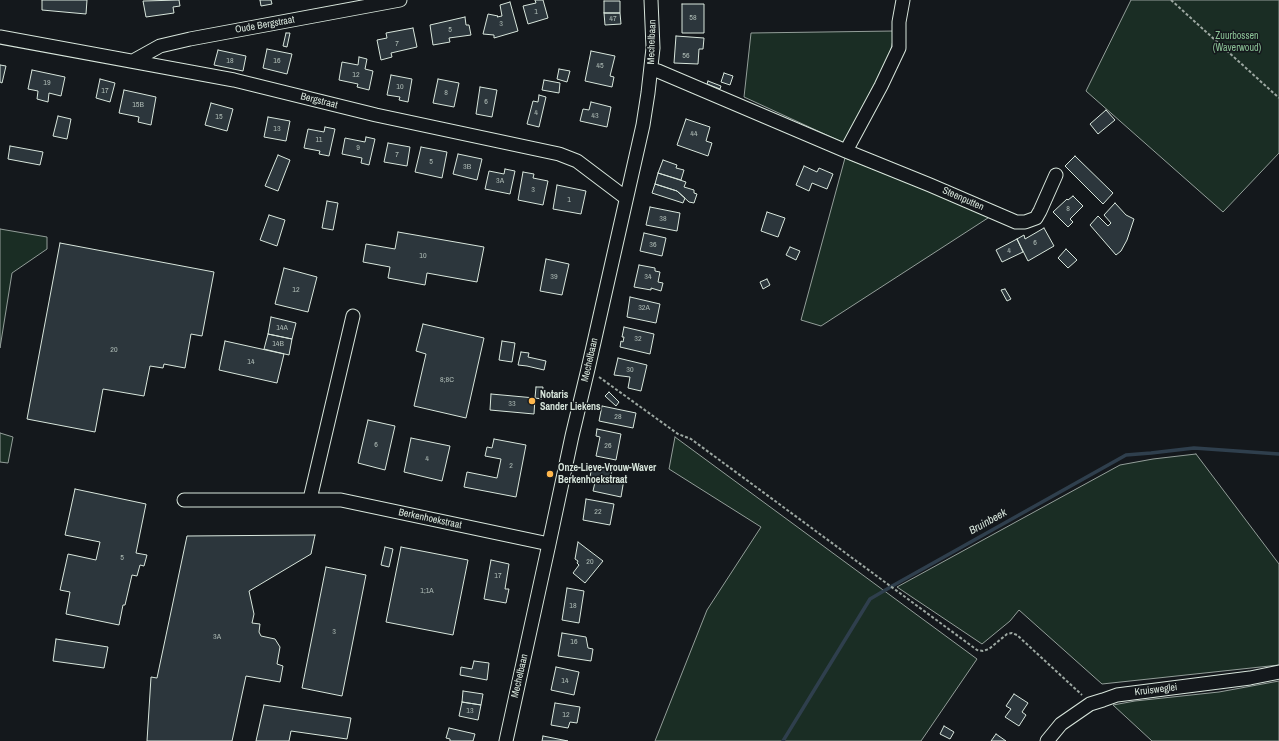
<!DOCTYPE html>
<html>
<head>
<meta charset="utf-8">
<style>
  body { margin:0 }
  canvas { display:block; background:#14181c }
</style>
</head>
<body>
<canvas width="1279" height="741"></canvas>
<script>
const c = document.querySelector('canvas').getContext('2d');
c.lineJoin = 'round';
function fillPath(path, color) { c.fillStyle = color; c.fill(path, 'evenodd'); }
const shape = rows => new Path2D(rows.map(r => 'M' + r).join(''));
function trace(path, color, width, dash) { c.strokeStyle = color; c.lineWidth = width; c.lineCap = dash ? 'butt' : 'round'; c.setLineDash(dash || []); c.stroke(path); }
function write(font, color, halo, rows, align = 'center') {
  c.font = font + ' "Archivo Narrow",sans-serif'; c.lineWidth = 3; c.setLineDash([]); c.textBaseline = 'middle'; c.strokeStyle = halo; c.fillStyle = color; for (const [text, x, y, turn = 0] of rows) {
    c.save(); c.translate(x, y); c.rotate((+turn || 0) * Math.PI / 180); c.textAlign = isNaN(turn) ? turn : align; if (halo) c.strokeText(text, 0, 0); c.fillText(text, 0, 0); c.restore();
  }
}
const green = shape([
  [1131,0,1279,0,1279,153,1223,212,1086,91,1131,0],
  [895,31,890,54,844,143,744,97,751,33,895,31],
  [845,158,991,216,821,326,801,320,845,158],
  [0,229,47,237,47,249,12,273,0,348,0,229],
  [0,433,13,437,8,463,0,462,0,433],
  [675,437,977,659,921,741,655,741,707,610,761,527,669,469,675,437],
  [1196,454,1279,564,1279,665,1102,684,1019,610,1010,621,982,644,897,587,1120,465,1153,459,1196,454],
  [1279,681,1279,741,1152,741,1113,705,1135,701,1219,692,1279,681]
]);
const stream = shape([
  [783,741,870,599,894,585,1126,455,1151,453,1194,448,1279,454]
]);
const building = shape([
  [42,0,87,0,86,14,42,10,42,0],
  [179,0,180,6,173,7,174,13,146,17,143,1,179,0],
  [260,0,271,0,272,4,261,6,260,0],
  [535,0,543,0,548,18,528,24,523,6,536,3,535,0],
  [604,1,620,1,620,13,604,13,604,1],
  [510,2,518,31,494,38,494,35,483,34,488,14,498,16,497,17,502,16,500,5,510,2],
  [682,4,704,4,704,33,682,33,682,4],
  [604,13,620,13,621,24,605,25,604,13],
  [465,17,466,25,469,25,471,35,449,38,450,42,433,45,430,25,465,17],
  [413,28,417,47,391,53,392,57,381,60,377,40,387,38,386,33,413,28],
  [286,33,290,33,287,47,283,46,286,33],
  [676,36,704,38,703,49,699,49,698,64,674,63,676,36],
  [267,49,292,54,287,74,263,68,267,49],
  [218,50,246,56,243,71,214,65,218,50],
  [591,51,615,56,610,76,614,77,612,87,585,81,591,51],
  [359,57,367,59,365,69,373,71,369,90,357,87,358,84,339,80,342,62,358,65,359,57],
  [0,65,6,66,2,83,0,82,0,65],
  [559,69,570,71,567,82,557,79,559,69],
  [32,70,65,77,61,96,49,93,48,102,37,99,38,91,28,89,32,70],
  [724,73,733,76,730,85,721,82,724,73],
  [391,75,412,79,408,102,399,100,400,97,387,95,391,75],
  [100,79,115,83,110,102,96,98,100,79],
  [438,79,459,83,454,107,433,103,438,79],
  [544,80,560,83,559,93,542,90,544,80],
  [708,81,721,86,720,89,707,84,708,81],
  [480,87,497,90,492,117,476,114,480,87],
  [124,90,156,97,151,125,138,122,139,117,119,113,124,90],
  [539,95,546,97,539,127,527,124,533,101,538,102,539,95],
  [591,102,611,107,607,127,580,121,583,109,589,110,591,102],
  [211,103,233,109,227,131,205,125,211,103],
  [1106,110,1115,120,1098,134,1090,124,1106,110],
  [58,116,71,119,67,139,53,136,58,116],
  [268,117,290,121,286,141,264,137,268,117],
  [686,119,710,127,706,141,712,143,708,156,677,145,686,119],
  [325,127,335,129,329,156,319,154,320,151,304,148,308,129,324,132,325,127],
  [366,137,375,139,369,165,361,163,362,158,342,154,345,138,365,142,366,137],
  [388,143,410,147,407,166,384,162,388,143],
  [10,146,43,152,40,165,8,159,10,146],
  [421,147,447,152,442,178,415,172,421,147],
  [458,154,482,159,477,180,453,174,458,154],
  [278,155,290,160,278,191,265,186,278,155],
  [1075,156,1113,193,1103,204,1065,166,1075,156],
  [663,160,677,165,676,168,684,170,681,180,658,173,663,160],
  [804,166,817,172,819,168,833,174,827,189,812,183,809,191,796,185,804,166],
  [505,169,515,171,510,194,485,189,489,171,504,174,505,169],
  [523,172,534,174,533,178,548,181,543,205,518,200,523,172],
  [658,173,686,182,684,187,694,190,694,193,697,194,694,203,689,202,677,191,655,184,658,173],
  [655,184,677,191,685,198,683,203,652,193,655,184],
  [557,185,586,191,581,214,553,209,557,185],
  [1073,196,1083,206,1070,219,1073,222,1068,227,1053,212,1067,199,1068,200,1073,196],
  [327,201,338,203,333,230,322,228,327,201],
  [1115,203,1126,215,1134,219,1127,240,1121,251,1116,255,1090,225,1098,216,1108,226,1111,223,1104,215,1115,203],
  [650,207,680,213,677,231,646,225,650,207],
  [767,212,785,218,778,237,761,231,767,212],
  [269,215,285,220,277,246,260,240,269,215],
  [1044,228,1054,246,1028,261,1017,239,1024,235,1025,239,1044,228],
  [398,232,484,247,477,282,427,273,425,285,388,278,390,267,363,262,366,244,395,249,398,232],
  [644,233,666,238,662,256,640,251,644,233],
  [1017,239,1023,252,1002,262,996,250,1017,239],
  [60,243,214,272,202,336,191,334,185,368,164,364,163,368,150,366,144,396,103,389,95,432,27,419,60,243],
  [790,247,800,251,796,260,786,255,790,247],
  [1066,249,1077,260,1068,268,1058,258,1066,249],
  [546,259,569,264,562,295,540,291,546,259],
  [639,265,655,268,655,271,660,272,658,282,663,283,661,291,651,288,651,290,634,287,639,265],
  [284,268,317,277,308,312,275,304,284,268],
  [767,279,770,285,763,289,760,282,767,279],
  [1005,289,1011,299,1007,301,1001,290,1005,289],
  [630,297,660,304,656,323,627,317,630,297],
  [271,317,296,323,292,339,268,334,271,317],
  [423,324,484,338,466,418,414,406,426,354,416,351,423,324],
  [624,327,654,334,650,354,620,347,621,341,623,342,624,337,622,337,624,327],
  [268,334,292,339,289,355,264,349,268,334],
  [225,341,284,354,277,383,219,370,225,341],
  [502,341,515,343,512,362,499,360,502,341],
  [521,352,529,353,528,357,546,361,544,370,527,366,518,365,521,352],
  [618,358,647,365,641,391,628,388,630,377,614,375,618,358],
  [536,387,543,387,542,399,535,398,536,387],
  [609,392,619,402,616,406,605,396,609,392],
  [491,394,535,398,534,414,490,410,491,394],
  [602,406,636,413,633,428,599,421,602,406],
  [368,420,395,426,385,470,358,463,368,420],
  [597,429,621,434,616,460,596,456,600,437,596,436,597,429],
  [411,438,450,446,442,481,404,472,411,438],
  [494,439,526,445,516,497,464,487,467,472,497,478,501,459,485,456,487,447,492,448,494,439],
  [592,466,612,470,611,476,624,479,621,497,593,491,596,478,590,477,592,466],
  [75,489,146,504,136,553,147,555,144,566,140,565,137,576,132,575,125,605,123,605,119,625,66,614,70,592,60,590,68,554,96,560,100,542,65,535,75,489],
  [586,499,614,504,610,525,583,520,586,499],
  [315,535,311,554,249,591,254,614,252,623,260,624,259,632,261,636,275,639,280,647,277,664,283,666,280,682,246,676,232,741,147,741,151,677,157,678,187,536,315,535],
  [578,542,603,561,585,583,573,573,579,565,577,563,578,561,575,559,578,542],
  [385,547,393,549,389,567,381,565,385,547],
  [401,547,468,560,453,635,386,622,401,547],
  [491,560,509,564,505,589,509,589,506,603,484,599,491,560],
  [326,567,366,575,342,696,302,688,326,567],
  [567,588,584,591,579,623,562,620,567,588],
  [562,633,586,637,588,648,593,649,591,661,558,656,562,633],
  [56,639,108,647,104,668,53,661,56,639],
  [474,661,489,663,487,680,460,675,461,667,472,669,474,661],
  [556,667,579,672,574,695,551,690,556,667],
  [463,691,483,694,481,705,462,702,463,691],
  [1014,694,1028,703,1022,712,1026,715,1019,726,1005,717,1011,709,1006,706,1014,694],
  [462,702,481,705,478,720,459,716,462,702],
  [555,703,580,707,577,723,570,722,568,728,551,725,555,703],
  [264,705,351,718,347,739,291,731,289,741,256,741,264,705],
  [944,726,954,732,950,739,940,734,944,726],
  [449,728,475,734,473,741,450,741,450,739,446,738,449,728],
  [996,734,1006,741,991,741,996,734],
  [543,736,568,741,542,741,543,736]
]);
const path = shape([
  [1171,0,1279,98],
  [599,377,678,434,691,439,977,650,983,651,989,649,1007,634,1012,633,1017,635,1082,695]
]);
const minor = shape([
  [0,37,234,80,376,115,559,154,577,161,626,198],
  [133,61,160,46,190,39,400,0],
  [651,69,658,71,846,151,930,185,1016,222,1025,222,1036,218,1040,211,1056,175],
  [846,151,881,86,899,48,899,22,903,0],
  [310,499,353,316],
  [184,500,341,500,549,544],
  [506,741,549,544,572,436,588,369,643,125,648,93,653,48,651,0],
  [1047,741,1061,724,1090,704,1103,700,1117,695,1250,678,1279,672]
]);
const markers = [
  [532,401,4,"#ffb74d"],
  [550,474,4,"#ffb74d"]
];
const numberNames = [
  ["1",536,12],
  ["58",693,18],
  ["47",613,19],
  ["3",501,24],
  ["5",450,30],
  ["7",397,44],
  ["56",686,56],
  ["18",230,61],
  ["16",277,61],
  ["45",600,66],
  ["12",356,75],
  ["19",47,83],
  ["10",400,87],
  ["17",105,91],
  ["8",446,93],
  ["6",486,102],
  ["15B",138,105],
  ["4",536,113],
  ["43",595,116],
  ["15",219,117],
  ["13",277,129],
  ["44",694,134],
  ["11",319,140],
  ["9",358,148],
  ["7",397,155],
  ["5",431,162],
  ["3B",467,167],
  ["3A",500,181],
  ["3",533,190],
  ["1",569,200],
  ["8",1068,209],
  ["38",663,219],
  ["6",1035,243],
  ["36",653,245],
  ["4",1009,251],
  ["10",423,256],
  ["39",554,277],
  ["34",648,277],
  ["12",296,290],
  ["32A",644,308],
  ["14A",282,328],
  ["32",638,339],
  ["14B",278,344],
  ["20",114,350],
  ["14",251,362],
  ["30",630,370],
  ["8;8C",447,380],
  ["33",512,404],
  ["28",618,417],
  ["6",376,445],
  ["26",608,446],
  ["4",427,459],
  ["2",511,466],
  ["22",598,512],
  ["5",122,558],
  ["20",590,562],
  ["17",498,576],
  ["1;1A",427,591],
  ["18",573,606],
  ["3",334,632],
  ["3A",217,637],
  ["16",574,642],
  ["14",565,681],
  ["13",470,711],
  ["12",566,715]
];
const streetNames = [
  ["Oude Bergstraat",265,25,-10],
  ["Mechelbaan",652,42,-88],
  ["Bergstraat",319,101,14],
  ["Steenputten",963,199,24],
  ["Mechelbaan",590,360,-77],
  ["Berkenhoekstraat",430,519,12],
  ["Mechelbaan",520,676,-77],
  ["Kruisweglei",1156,690,-7]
];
const parkNames = [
  ["Zuurbossen",1237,36],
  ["(Waverwoud)",1237,48]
];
const poiNames = [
  ["Notaris",540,395],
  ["Sander Liekens",540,407],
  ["Onze-Lieve-Vrouw-Waver",558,468],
  ["Berkenhoekstraat",558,480]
];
const waterNames = [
  ["Bruinbeek",988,522,-29]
];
fillPath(green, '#1a2d24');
trace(green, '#939e99', 1);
trace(stream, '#2f3f4d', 3.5);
fillPath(building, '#2c363c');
trace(building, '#d8e6dc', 1);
trace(minor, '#d8e6dc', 15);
trace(path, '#9da8a2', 2, [3, 2]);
trace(minor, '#14181c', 13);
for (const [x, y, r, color] of markers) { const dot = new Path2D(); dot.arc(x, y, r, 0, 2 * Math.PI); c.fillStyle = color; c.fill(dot); trace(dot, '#14181c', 1.5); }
write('8px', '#adbab4', null, numberNames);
write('10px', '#d8e6dc', '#14181c', streetNames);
write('10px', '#8ac095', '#14181c', parkNames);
write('bold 10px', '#d8e6dc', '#14181c', poiNames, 'left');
write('italic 11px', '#d8e6dc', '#14181c', waterNames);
</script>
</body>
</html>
